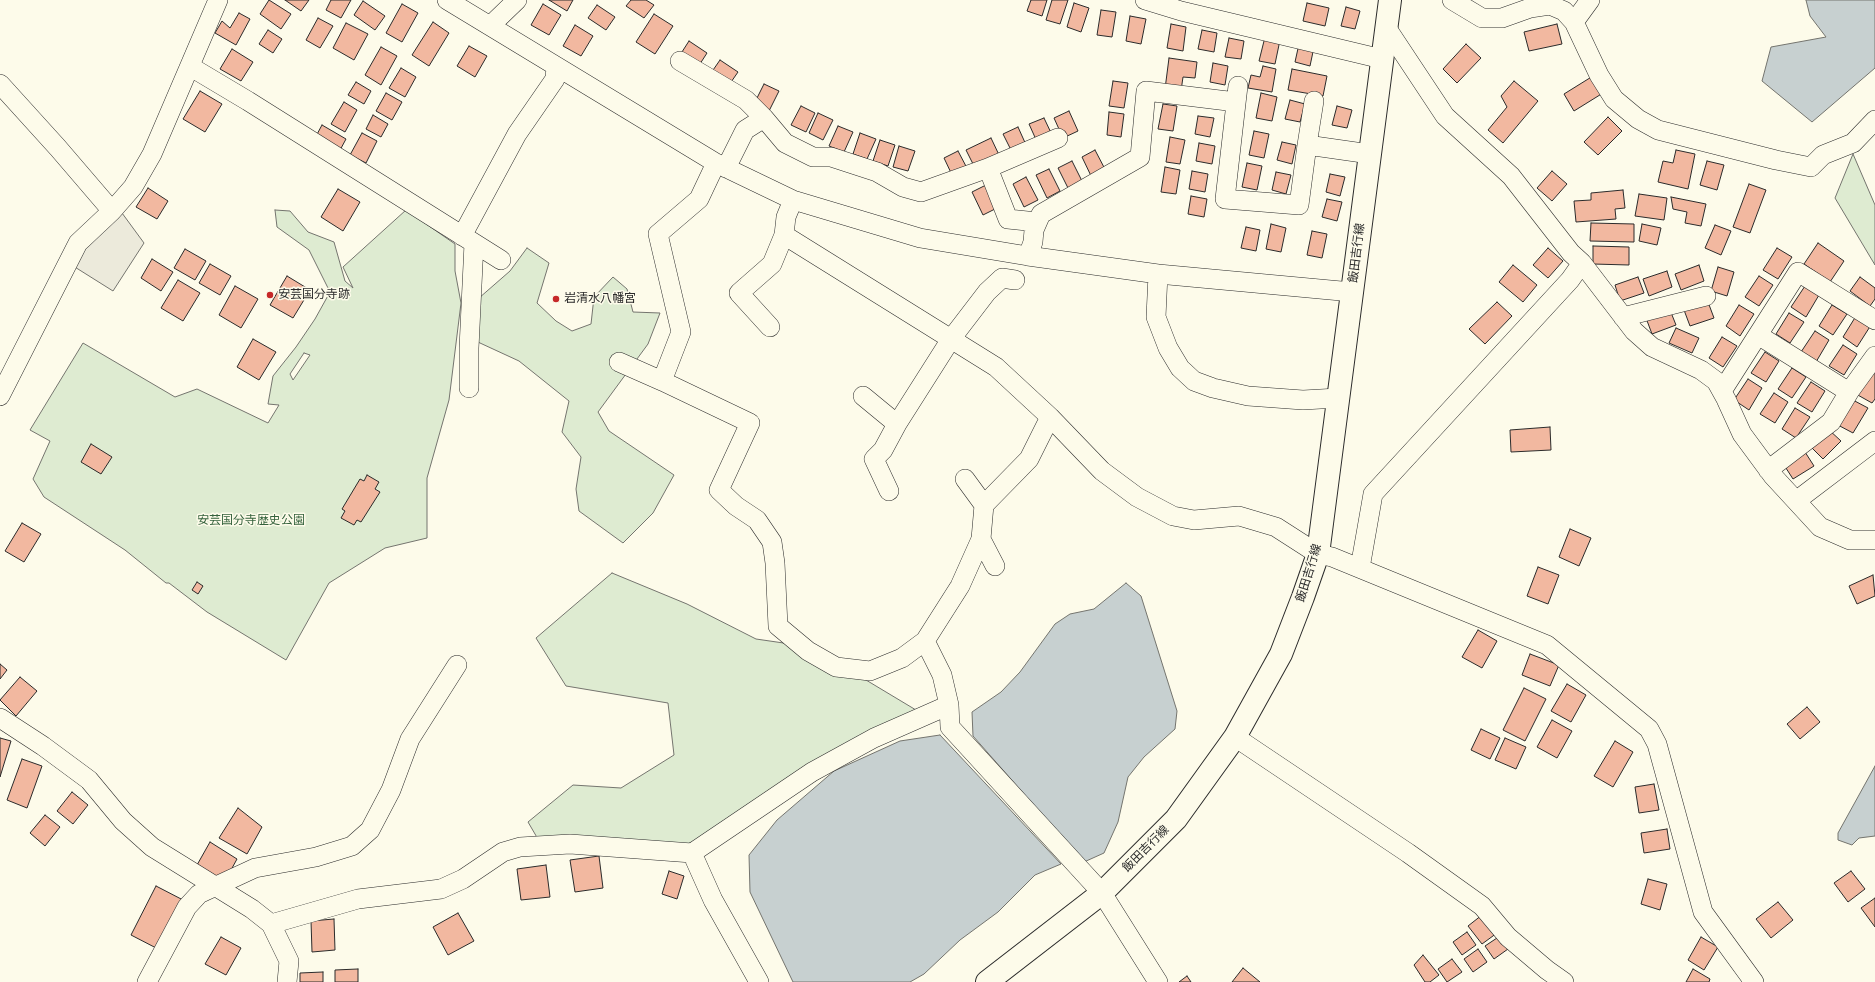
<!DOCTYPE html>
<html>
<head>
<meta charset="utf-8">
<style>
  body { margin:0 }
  canvas { display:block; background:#fdfbea }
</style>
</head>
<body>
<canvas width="1875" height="982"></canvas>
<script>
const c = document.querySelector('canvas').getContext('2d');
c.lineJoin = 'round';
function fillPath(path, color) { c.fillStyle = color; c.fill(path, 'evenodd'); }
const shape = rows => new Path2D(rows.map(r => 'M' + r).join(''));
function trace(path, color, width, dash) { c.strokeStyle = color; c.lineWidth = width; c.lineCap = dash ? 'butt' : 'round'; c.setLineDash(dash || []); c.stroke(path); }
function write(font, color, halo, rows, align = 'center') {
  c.font = font + ' "Fira Sans Condensed","Noto Sans JP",sans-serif'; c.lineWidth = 3; c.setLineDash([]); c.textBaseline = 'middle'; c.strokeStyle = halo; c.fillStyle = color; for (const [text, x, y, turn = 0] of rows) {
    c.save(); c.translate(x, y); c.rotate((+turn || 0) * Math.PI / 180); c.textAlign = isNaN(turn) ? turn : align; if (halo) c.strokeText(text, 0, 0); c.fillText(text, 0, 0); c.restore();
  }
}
const green = shape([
  [1853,154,1875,205,1875,265,1835,198,1853,154],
  [275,210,290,211,308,232,334,242,345,281,353,288,343,267,406,210,455,244,455,271,461,303,449,400,427,478,427,538,385,548,329,583,286,660,207,612,169,583,166,583,125,550,44,497,33,479,50,441,30,430,83,343,175,397,197,389,268,423,279,405,268,404,273,376,296,347,315,319,330,292,309,250,277,227,275,210],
  [304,353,310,355,293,380,290,374,304,353],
  [527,248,549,263,537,303,556,321,572,331,591,324,594,297,613,277,627,289,633,312,660,313,648,344,598,412,609,431,674,475,653,513,623,543,579,511,576,489,581,457,562,432,569,401,519,361,467,337,471,305,510,271,527,248],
  [612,573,687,604,756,639,811,647,926,716,692,853,542,846,528,822,573,785,621,788,674,755,668,703,566,686,536,638,612,573]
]);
const parking = shape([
  [122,213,144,243,113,291,70,264,122,213]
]);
const water = shape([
  [1806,0,1875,0,1875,68,1812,122,1762,81,1771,47,1826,37,1810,16,1806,0],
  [1126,583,1141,596,1177,711,1175,729,1144,757,1128,777,1118,822,1104,853,1084,862,973,736,972,712,1001,692,1020,672,1055,624,1070,614,1094,609,1126,583],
  [940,735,1061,864,1035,875,998,912,960,940,924,974,910,982,793,982,750,892,749,855,777,820,834,771,900,741,940,735],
  [1875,766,1875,836,1859,838,1852,845,1838,840,1838,833,1875,766]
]);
const building = shape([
  [269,0,291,14,281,29,260,14,269,0],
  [285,0,309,0,301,11,285,0],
  [331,0,351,0,341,18,326,10,331,0],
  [549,0,573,0,567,11,549,0],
  [631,0,646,0,654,5,644,18,626,6,631,0],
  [1031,0,1047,0,1042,16,1027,11,1031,0],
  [1052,0,1068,0,1060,24,1046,20,1052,0],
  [363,1,385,16,375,30,354,15,363,1],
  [1074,3,1089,8,1081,32,1067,27,1074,3],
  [1307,3,1329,8,1325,26,1303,21,1307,3],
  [402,4,418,13,402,42,386,33,402,4],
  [543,4,561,15,549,35,531,25,543,4],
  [597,5,615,17,606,30,588,18,597,5],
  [1346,7,1360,11,1355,29,1341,26,1346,7],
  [1101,10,1116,12,1112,37,1097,35,1101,10],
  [239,13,250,19,236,45,215,33,222,21,230,28,239,13],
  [654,14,673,26,655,54,636,42,654,14],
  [1130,16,1146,19,1141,44,1126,41,1130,16],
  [318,18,333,26,320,48,306,40,318,18],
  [433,22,449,33,429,66,412,55,433,22],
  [346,23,368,34,354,60,333,48,346,23],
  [1171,24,1186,27,1183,51,1167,48,1171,24],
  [1557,24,1562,44,1529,51,1524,32,1557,24],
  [575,25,593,36,581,56,563,46,575,25],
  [268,30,282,39,273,53,259,44,268,30],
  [1202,30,1217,33,1214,52,1198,49,1202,30],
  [1265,37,1280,40,1275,64,1259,61,1265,37],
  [1229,38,1244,41,1241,59,1225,57,1229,38],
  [689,41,707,53,698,67,680,55,689,41],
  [1299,44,1314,47,1310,66,1295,62,1299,44],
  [1466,44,1481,58,1457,83,1443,69,1466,44],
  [469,46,487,56,475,77,457,66,469,46],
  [381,47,397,56,381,85,365,75,381,47],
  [232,49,253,62,241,81,220,69,232,49],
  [1169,58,1197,62,1195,78,1183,77,1181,91,1165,89,1169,58],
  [720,60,738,72,729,85,711,73,720,60],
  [1213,63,1228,66,1225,85,1210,82,1213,63],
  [1263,66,1276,69,1272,92,1248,88,1251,75,1260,77,1263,66],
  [401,68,416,77,405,97,389,88,401,68],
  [1292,69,1327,76,1323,96,1288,90,1292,69],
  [1593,76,1603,93,1574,111,1564,94,1593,76],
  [1113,81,1128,83,1124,108,1109,106,1113,81],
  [1514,81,1538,101,1503,143,1488,130,1507,107,1501,96,1514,81],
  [356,82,371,91,364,104,348,95,356,82],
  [764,84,779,91,769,111,754,104,764,84],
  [200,91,222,104,205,132,183,119,200,91],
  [386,93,402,102,392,120,376,111,386,93],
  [1261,93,1277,97,1272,121,1256,118,1261,93],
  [1290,100,1305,104,1300,122,1285,119,1290,100],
  [344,102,357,110,345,132,331,124,344,102],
  [1163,104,1177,106,1173,131,1158,129,1163,104],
  [801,106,815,113,806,132,791,125,801,106],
  [1337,106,1352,110,1347,128,1332,125,1337,106],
  [1069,111,1078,131,1063,138,1054,118,1069,111],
  [1109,112,1124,114,1121,137,1107,135,1109,112],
  [818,113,833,120,823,140,809,133,818,113],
  [373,115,388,124,381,137,366,129,373,115],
  [1198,116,1214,118,1210,137,1195,134,1198,116],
  [1608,117,1622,131,1598,155,1584,142,1608,117],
  [1044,118,1053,137,1038,144,1029,124,1044,118],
  [322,125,346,139,339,152,315,138,322,125],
  [838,126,853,132,844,152,829,146,838,126],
  [1018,127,1027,147,1013,154,1003,134,1018,127],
  [1254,131,1269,134,1264,158,1249,155,1254,131],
  [362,133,377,141,366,163,350,155,362,133],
  [860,133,876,139,867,159,853,154,860,133],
  [1170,137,1185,140,1180,164,1166,162,1170,137],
  [991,138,1000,157,975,168,966,150,991,138],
  [880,140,895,145,888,166,873,161,880,140],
  [1282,142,1296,145,1292,164,1277,160,1282,142],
  [1199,143,1215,146,1212,164,1196,161,1199,143],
  [899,146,915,151,908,171,893,167,899,146],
  [1095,150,1107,173,1093,180,1082,157,1095,150],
  [1676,150,1695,154,1688,189,1658,182,1663,161,1673,163,1676,150],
  [958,151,968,170,953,177,944,158,958,151],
  [1072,161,1083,183,1069,190,1058,168,1072,161],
  [1707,161,1724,165,1717,190,1700,185,1707,161],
  [1247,163,1262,166,1257,190,1242,187,1247,163],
  [1165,167,1180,170,1176,194,1161,192,1165,167],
  [1049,169,1060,191,1047,198,1036,175,1049,169],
  [1192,171,1208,174,1205,192,1189,189,1192,171],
  [1552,171,1567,184,1552,201,1537,188,1552,171],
  [1276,172,1291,175,1286,194,1272,190,1276,172],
  [1330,174,1345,177,1340,196,1326,192,1330,174],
  [1026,177,1038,200,1024,207,1013,184,1026,177],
  [1749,184,1766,190,1750,233,1733,227,1749,184],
  [986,185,997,208,983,215,972,192,986,185],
  [148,188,168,201,157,219,136,207,148,188],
  [338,189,360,202,343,231,321,217,338,189],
  [1623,190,1625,208,1615,209,1616,219,1576,222,1574,201,1591,200,1591,193,1623,190],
  [1639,194,1667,198,1664,220,1635,216,1639,194],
  [1191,196,1207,199,1204,217,1188,214,1191,196],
  [1671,197,1706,204,1701,226,1685,223,1687,212,1673,209,1671,197],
  [1327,199,1342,202,1337,221,1322,217,1327,199],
  [1591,223,1634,224,1634,242,1590,241,1591,223],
  [1271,224,1286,228,1281,252,1266,249,1271,224],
  [1642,224,1661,228,1657,245,1639,241,1642,224],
  [1715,225,1731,231,1721,255,1705,248,1715,225],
  [1246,227,1260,230,1256,251,1241,248,1246,227],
  [1312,231,1327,234,1322,258,1307,255,1312,231],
  [1818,243,1844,261,1830,282,1804,264,1818,243],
  [1593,246,1629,247,1629,265,1593,264,1593,246],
  [1548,248,1563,261,1548,278,1533,265,1548,248],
  [1777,248,1792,257,1778,279,1763,270,1777,248],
  [185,249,206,261,195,280,174,268,185,249],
  [152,259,173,272,161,291,141,278,152,259],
  [210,264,231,276,220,295,199,283,210,264],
  [1513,265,1537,285,1523,302,1499,282,1513,265],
  [1699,265,1704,281,1681,290,1675,274,1699,265],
  [1718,267,1734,272,1727,296,1711,291,1718,267],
  [1667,271,1672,287,1649,296,1643,279,1667,271],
  [287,276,310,290,293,318,270,305,287,276],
  [1759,276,1773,285,1759,306,1745,297,1759,276],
  [1638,277,1644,293,1620,301,1615,285,1638,277],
  [1860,277,1875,288,1875,299,1870,306,1850,291,1860,277],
  [178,280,200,293,183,321,161,308,178,280],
  [235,286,258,299,241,328,219,315,235,286],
  [1805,286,1819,295,1806,317,1791,307,1805,286],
  [1497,302,1512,316,1485,344,1469,329,1497,302],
  [1708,302,1714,318,1690,326,1684,310,1708,302],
  [1739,305,1754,314,1740,336,1726,326,1739,305],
  [1832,305,1847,314,1833,335,1819,326,1832,305],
  [1670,310,1676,325,1652,334,1646,318,1670,310],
  [1789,313,1804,322,1790,343,1776,334,1789,313],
  [1856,316,1871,325,1857,347,1843,337,1856,316],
  [1676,328,1699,338,1692,353,1669,343,1676,328],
  [1815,331,1829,340,1816,362,1801,352,1815,331],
  [1722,337,1737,346,1723,367,1709,358,1722,337],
  [253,339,276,352,259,380,237,367,253,339],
  [1843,345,1857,354,1844,375,1829,366,1843,345],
  [1765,352,1779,361,1766,382,1751,373,1765,352],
  [1792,368,1806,377,1792,398,1778,389,1792,368],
  [1875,371,1875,399,1872,403,1856,394,1875,371],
  [1748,379,1762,388,1749,410,1734,400,1748,379],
  [1811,382,1825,391,1812,412,1797,403,1811,382],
  [1774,393,1788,402,1775,423,1760,414,1774,393],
  [1851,399,1868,408,1853,433,1836,424,1851,399],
  [1795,408,1810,417,1796,438,1782,429,1795,408],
  [1550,427,1551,450,1511,452,1510,430,1550,427],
  [1828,429,1841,441,1823,459,1811,447,1828,429],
  [91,444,112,457,101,474,81,462,91,444],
  [1805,452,1814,466,1793,479,1784,465,1805,452],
  [367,475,379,482,375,489,380,492,361,522,357,520,354,525,341,518,345,511,342,509,360,479,364,481,367,475],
  [22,523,41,534,24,562,5,551,22,523],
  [1570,529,1591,538,1579,566,1559,557,1570,529],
  [1538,567,1559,575,1548,604,1527,596,1538,567],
  [1873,575,1875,596,1857,604,1849,586,1873,575],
  [197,582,203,586,198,594,192,590,197,582],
  [1478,630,1497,641,1482,668,1462,657,1478,630],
  [1530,654,1559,665,1550,686,1522,675,1530,654],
  [0,664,7,670,0,679,0,664],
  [20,677,37,691,16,716,0,700,20,677],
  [1567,684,1586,695,1571,722,1551,711,1567,684],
  [1524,688,1546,699,1525,741,1503,730,1524,688],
  [1807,707,1820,722,1800,739,1787,724,1807,707],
  [1552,720,1572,731,1557,758,1537,747,1552,720],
  [1481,729,1500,738,1490,759,1471,750,1481,729],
  [0,738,11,741,0,777,0,738],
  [1505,738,1526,747,1516,769,1495,760,1505,738],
  [1615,741,1633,752,1613,787,1594,776,1615,741],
  [22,759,42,766,27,808,7,800,22,759],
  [1654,784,1659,810,1639,813,1635,787,1654,784],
  [72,792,88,805,73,824,57,811,72,792],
  [238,808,262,827,247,854,219,838,238,808],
  [45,815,60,827,45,846,30,833,45,815],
  [1667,829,1670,849,1644,853,1641,833,1667,829],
  [210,842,237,859,225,881,197,865,210,842],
  [599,856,603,888,575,892,570,860,599,856],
  [546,865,550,897,521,900,517,869,546,865],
  [669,871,684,876,677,899,662,894,669,871],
  [1851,871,1865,889,1848,902,1834,883,1851,871],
  [1648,879,1667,884,1660,910,1641,904,1648,879],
  [156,886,185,901,160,950,131,935,156,886],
  [1875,898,1875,927,1861,908,1875,898],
  [1778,902,1793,920,1771,938,1756,919,1778,902],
  [458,913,474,941,448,955,433,927,458,913],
  [1482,915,1497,933,1482,944,1468,926,1482,915],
  [334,919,335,950,312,952,311,921,334,919],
  [1467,932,1476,945,1462,955,1453,942,1467,932],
  [1500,936,1508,949,1494,959,1485,946,1500,936],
  [221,937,241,948,226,975,205,964,221,937],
  [1701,937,1718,947,1704,970,1688,960,1701,937],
  [1478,949,1487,962,1473,972,1464,959,1478,949],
  [1423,955,1439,975,1430,982,1425,982,1414,965,1423,955],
  [1452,959,1462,972,1447,982,1438,969,1452,959],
  [1243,968,1260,982,1232,982,1243,968],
  [358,969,358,982,335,982,335,970,358,969],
  [1693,969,1710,979,1709,982,1686,982,1693,969],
  [323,972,323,982,300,982,300,973,323,972],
  [1187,976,1191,982,1179,982,1187,976]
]);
const minor = shape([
  [447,0,716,163,793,200,920,238,1028,256,1158,274,1352,292],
  [1145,0,1181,11,1382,59],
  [1452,0,1482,18,1502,18,1530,8,1550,5,1564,11,1574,22,1599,75,1614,99,1638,119,1658,130,1776,160,1811,167,1823,155,1853,143,1875,120],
  [1574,22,1590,0],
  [490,26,517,0],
  [680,61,746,100,764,118],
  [191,67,248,101,474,243,469,348,469,388],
  [0,84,58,148,112,211],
  [1238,86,1225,199,1299,205,1307,145,1370,154],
  [1307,145,1314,101],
  [716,163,699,199,658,234,681,332,662,381,750,423,719,490,736,506,757,520,772,542,775,563,778,626,808,651,836,667,870,671,902,658,925,641],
  [726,168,745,130,764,118,785,143,813,157,831,157,877,172,903,187,921,192,988,168],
  [1037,222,1008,219,988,168,1058,138],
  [784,235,996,367,1050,417,1102,471,1137,497,1173,516,1194,520,1239,516,1276,527,1318,554,1332,557,1547,645,1649,729,1657,744,1703,912,1754,982],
  [462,236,517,134,555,79,556,66],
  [474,243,501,260],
  [1028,256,1033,242,1034,230,1041,214,1140,157,1146,91,1236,102],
  [1582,263,1634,331,1652,347,1701,370,1716,381,1726,399,1742,434,1773,476,1820,527,1850,540,1875,540],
  [1158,274,1156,317,1168,348,1180,368,1194,381,1213,388,1248,396,1303,400,1338,398],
  [1623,317,1706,296],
  [770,327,739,293,772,264,784,235,786,217,793,200],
  [1758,335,1849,392],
  [619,362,662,381],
  [1722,391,1798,272,1875,320],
  [0,396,78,243,112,211,133,187,152,154,218,0],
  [863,396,897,424],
  [1768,470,1831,422,1849,392,1875,356],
  [965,479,984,505,981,539,960,586,925,641,942,675,949,705,950,727,1102,893,1158,982],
  [889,491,874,459,883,450,897,424,951,339,987,292,1002,278,1015,280],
  [1796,501,1875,441],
  [984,505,1029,459,1050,417],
  [981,539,995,566],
  [1360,568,1373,494,1570,280,1582,263,1571,253,1511,176,1445,116,1386,27],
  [0,718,43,746,89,780,123,821,152,847,252,909,271,924,289,961,287,982],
  [1235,737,1408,853,1482,906,1508,937,1547,970,1564,982],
  [692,853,713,900,759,982],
  [271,924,358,899,441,889,463,879,503,852,520,847,570,844,692,853,812,772,874,738,949,705],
  [147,982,187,907,199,894,255,868,316,857,352,846,370,830,391,790,410,739,457,665]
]);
const major = shape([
  [987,982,1102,893,1176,819,1235,737,1281,654,1303,597,1318,554,1390,0]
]);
const markers = [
  [270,295,4,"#c62828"],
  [556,299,4,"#c62828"]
];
const streetNames = [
  ["飯田吉行線",1357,253,-83],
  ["飯田吉行線",1309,573,-73],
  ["飯田吉行線",1146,849,-45]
];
const poiNames = [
  ["安芸国分寺跡",278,295],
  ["岩清水八幡宮",564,299]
];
const parkNames = [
  ["安芸国分寺歴史公園",251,521]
];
fillPath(green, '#deebd1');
trace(green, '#74746e', 1);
fillPath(parking, '#eceadb');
trace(parking, '#74746e', 1);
fillPath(water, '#c7d0d0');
trace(water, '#74746e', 1);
fillPath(building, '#f2b8a0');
trace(building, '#2b2b2b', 1);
trace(minor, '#2b2b2b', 20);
trace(major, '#2b2b2b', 24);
trace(minor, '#fdfbea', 19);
trace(major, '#fdfbea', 22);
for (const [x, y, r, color] of markers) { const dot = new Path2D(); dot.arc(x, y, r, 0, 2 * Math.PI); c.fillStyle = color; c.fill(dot); trace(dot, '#fdfbea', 1.5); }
write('12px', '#2b2b2b', '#fdfbea', streetNames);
write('12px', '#2b2b2b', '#fdfbea', poiNames, 'left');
write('12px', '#34623c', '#fdfbea', parkNames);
</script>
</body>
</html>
